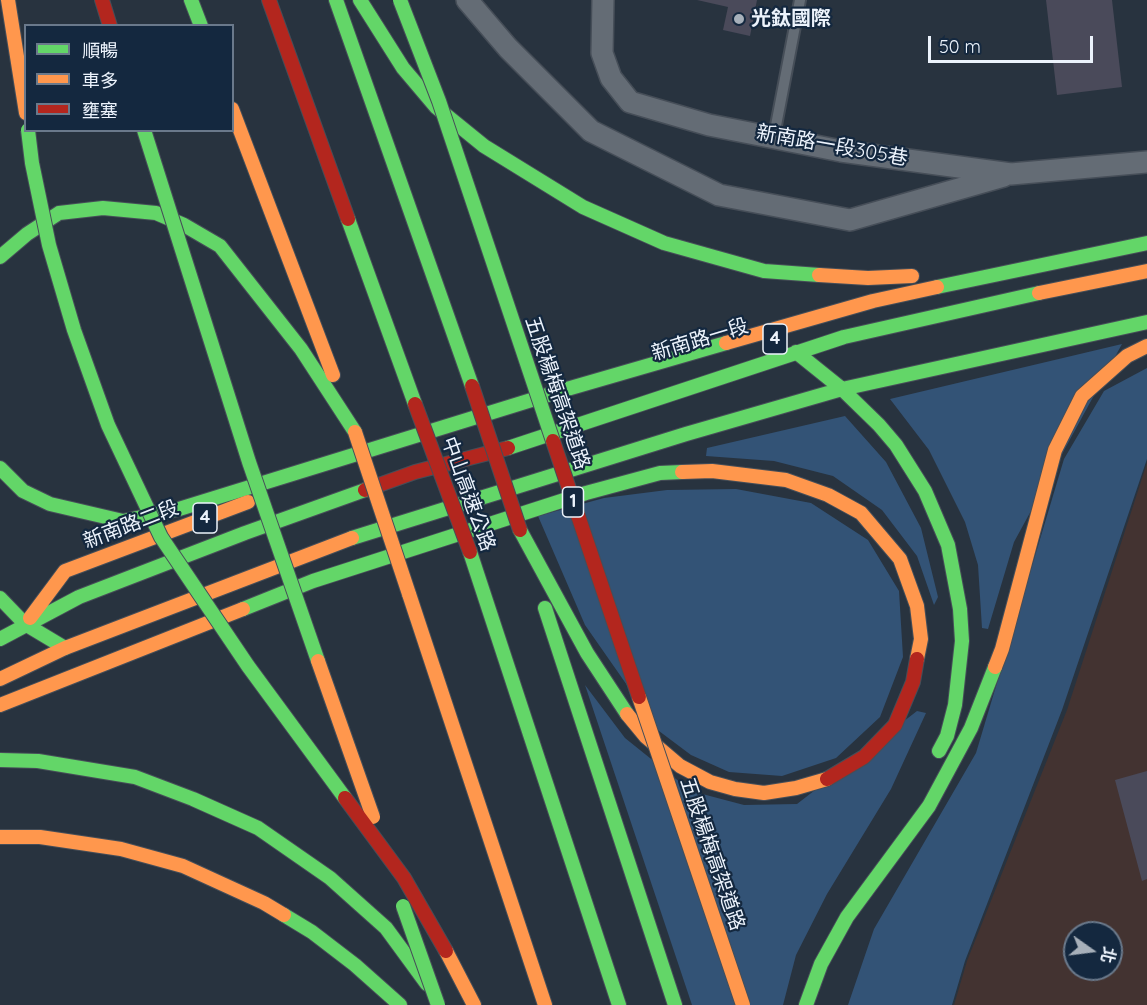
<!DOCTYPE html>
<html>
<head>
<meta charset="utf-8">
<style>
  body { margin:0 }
  #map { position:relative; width:1147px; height:1005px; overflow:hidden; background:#28333f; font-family:Quicksand,"Noto Sans TC",sans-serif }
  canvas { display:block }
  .legend { position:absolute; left:24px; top:24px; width:210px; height:108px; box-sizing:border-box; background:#14283f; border:2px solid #6a798b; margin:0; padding:8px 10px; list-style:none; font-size:18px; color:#ecf3fc }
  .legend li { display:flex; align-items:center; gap:12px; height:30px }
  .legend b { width:30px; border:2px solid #6a798b }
  .north { position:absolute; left:1063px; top:921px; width:60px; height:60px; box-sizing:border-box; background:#14283f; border:2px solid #6a798b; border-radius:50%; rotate:104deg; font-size:16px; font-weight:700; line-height:24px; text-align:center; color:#ecf3fc }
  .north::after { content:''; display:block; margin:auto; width:21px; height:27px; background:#a7b0ba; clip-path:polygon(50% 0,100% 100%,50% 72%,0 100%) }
  .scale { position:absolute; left:928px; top:36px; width:165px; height:27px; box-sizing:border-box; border:3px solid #ecf3fc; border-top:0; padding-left:8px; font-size:18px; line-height:21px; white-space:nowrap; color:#ecf3fc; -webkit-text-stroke:4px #14283f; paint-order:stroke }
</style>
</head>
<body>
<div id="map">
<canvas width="1147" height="1005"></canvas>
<ul class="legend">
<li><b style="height:8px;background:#63d668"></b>順暢</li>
<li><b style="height:8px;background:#ff974d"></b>車多</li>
<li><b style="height:8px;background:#b3261e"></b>壅塞</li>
</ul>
<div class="north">北</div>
<div class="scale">50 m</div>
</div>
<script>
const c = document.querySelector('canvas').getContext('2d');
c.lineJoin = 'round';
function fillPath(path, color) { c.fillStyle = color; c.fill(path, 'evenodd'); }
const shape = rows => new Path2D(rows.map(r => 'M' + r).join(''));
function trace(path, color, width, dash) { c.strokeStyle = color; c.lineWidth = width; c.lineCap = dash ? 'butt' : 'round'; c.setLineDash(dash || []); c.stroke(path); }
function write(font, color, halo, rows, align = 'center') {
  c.font = font + ' Quicksand,"Noto Sans TC",sans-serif'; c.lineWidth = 4.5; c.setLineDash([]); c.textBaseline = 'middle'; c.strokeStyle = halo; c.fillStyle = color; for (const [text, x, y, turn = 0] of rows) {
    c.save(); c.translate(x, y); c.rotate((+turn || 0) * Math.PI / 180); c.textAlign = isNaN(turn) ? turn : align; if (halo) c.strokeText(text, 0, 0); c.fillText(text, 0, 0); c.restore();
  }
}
const commercial = shape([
  [1147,463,1147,1005,954,1005,967,961,1067,710],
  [1075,933,1111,933,1111,969,1075,969]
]);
const green = shape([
  [1122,344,1014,542,988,629,982,628,978,565,965,522,929,450,890,399],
  [1147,368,1147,459,1062,710,965,961,952,1005,848,1005,874,929,976,753,1064,459,1104,391],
  [845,416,886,462,921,528,938,597,934,605,917,556,882,510,833,476,774,461,706,456,707,448],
  [736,489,811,503,868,540,899,591,903,657,880,717,836,758,782,776,729,772,691,755,659,731,585,625,538,516,604,498,667,490],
  [585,685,625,738,691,791,744,805,797,804,917,711,926,713,891,789,827,894,796,955,783,1005,692,1005]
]);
const building = shape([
  [697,0,757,0,750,36,723,30,728,7],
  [1046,0,1112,0,1122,87,1057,95],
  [1147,771,1147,879,1142,881,1115,780]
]);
const lane = shape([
  [774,136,800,0]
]);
const street = shape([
  [467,0,508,48,591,131,719,195,850,220,1004,176],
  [603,0,602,53,611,78,630,102,709,125,841,151,1011,174,1147,162]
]);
const fast = shape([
  [191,0,201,26],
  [336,0,472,386],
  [360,0,403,68,436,107,484,146,583,207,664,243,764,271,819,275],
  [348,219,415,404],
  [0,257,27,234,59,213,103,208,156,213,184,225,220,246,301,349,355,432],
  [937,287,1147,243],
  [796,352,842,389,879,425,896,445,925,491,948,545,960,609,962,641,955,705,947,736,939,751],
  [508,448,844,337,1039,293],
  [0,468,23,491,50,504,123,521,179,509,567,389,726,343],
  [520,530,587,653,627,714],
  [352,538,686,434,842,389,1147,322],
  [470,552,619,1005],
  [0,598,25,624,65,648],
  [545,608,675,1005],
  [243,609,313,581,586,493,660,473,682,472],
  [0,639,79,597,245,533,365,490],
  [0,760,38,761,135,777,193,799,258,828,330,878,386,928,427,984],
  [284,915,312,932,355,965,400,1005],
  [806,1005,821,964,847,917,929,806,971,728,995,667]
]);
const slow = shape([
  [8,0,26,113],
  [232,109,333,375],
  [819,275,868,278,912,276],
  [1039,293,1147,271],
  [726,343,873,301,937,287],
  [682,472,712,471,786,480,828,495,861,513,900,559,917,606,921,639,917,659],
  [409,594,545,1005],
  [30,618,65,571,248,502],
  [995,667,1002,649,1055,450,1082,396,1127,356,1147,346],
  [0,679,65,648,352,538],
  [0,705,243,609],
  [627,714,646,737,680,766,710,782,735,789,764,793,796,788,827,779],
  [0,837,40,837,121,849,183,866,264,903,284,915],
  [446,951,474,1005]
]);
const jam = shape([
  [102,0,110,26],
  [269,0,348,219],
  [365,490,415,472,508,448],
  [827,779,864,757,895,725,913,682,917,659]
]);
const fastBridge = shape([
  [400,0,439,101,553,441],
  [28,130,32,163,49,245,74,330,108,425,161,537,248,666,345,798],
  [144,130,249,462,318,661],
  [403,906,438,1005]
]);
const slowBridge = shape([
  [355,432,409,594],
  [318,661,373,817],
  [639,697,743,1005]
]);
const jamBridge = shape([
  [472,386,520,530],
  [415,404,470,552],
  [553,441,639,697],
  [345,798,404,878,446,951]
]);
const markers = [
  [739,19,6,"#a7b0ba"]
];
const shields = [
  [775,339,24],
  [573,502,21],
  [205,518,24]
];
const shieldNames = [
  ["4",775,339],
  ["1",573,502],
  ["4",205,518]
];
const poiNames = [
  ["光鈦國際",751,19]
];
const streetNames = [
  ["新南路一段305巷",832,146,10],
  ["新南路一段",700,340,-17],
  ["五股楊梅高架道路",557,393,71],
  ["中山高速公路",468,494,70],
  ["新南路二段",131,525,-21],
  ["五股楊梅高架道路",712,854,71]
];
fillPath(commercial, '#433331');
fillPath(green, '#335376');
fillPath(building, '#4a4a5a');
trace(lane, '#464e58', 14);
trace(street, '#464e58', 24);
trace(fast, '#464e58', 16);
trace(slow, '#464e58', 16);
trace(jam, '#464e58', 16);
trace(lane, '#646c75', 10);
trace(street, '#646c75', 21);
trace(fast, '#63d668', 14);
trace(slow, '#ff974d', 14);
trace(jam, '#b3261e', 14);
trace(fastBridge, '#464e58', 16, []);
trace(slowBridge, '#464e58', 16, []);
trace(jamBridge, '#464e58', 16, []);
trace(fastBridge, '#63d668', 14);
trace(slowBridge, '#ff974d', 14);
trace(jamBridge, '#b3261e', 14);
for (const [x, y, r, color] of markers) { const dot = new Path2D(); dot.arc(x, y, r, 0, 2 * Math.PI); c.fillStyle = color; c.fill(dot); trace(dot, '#14283f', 2); }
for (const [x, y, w] of shields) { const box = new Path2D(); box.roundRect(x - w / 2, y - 15, w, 30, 4.5); c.fillStyle = '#14283f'; c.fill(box); trace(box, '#ecf3fc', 1.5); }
write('bold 18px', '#ecf3fc', null, shieldNames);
write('bold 20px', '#ecf3fc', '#14283f', poiNames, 'left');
write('20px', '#ecf3fc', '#14283f', streetNames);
</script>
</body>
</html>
